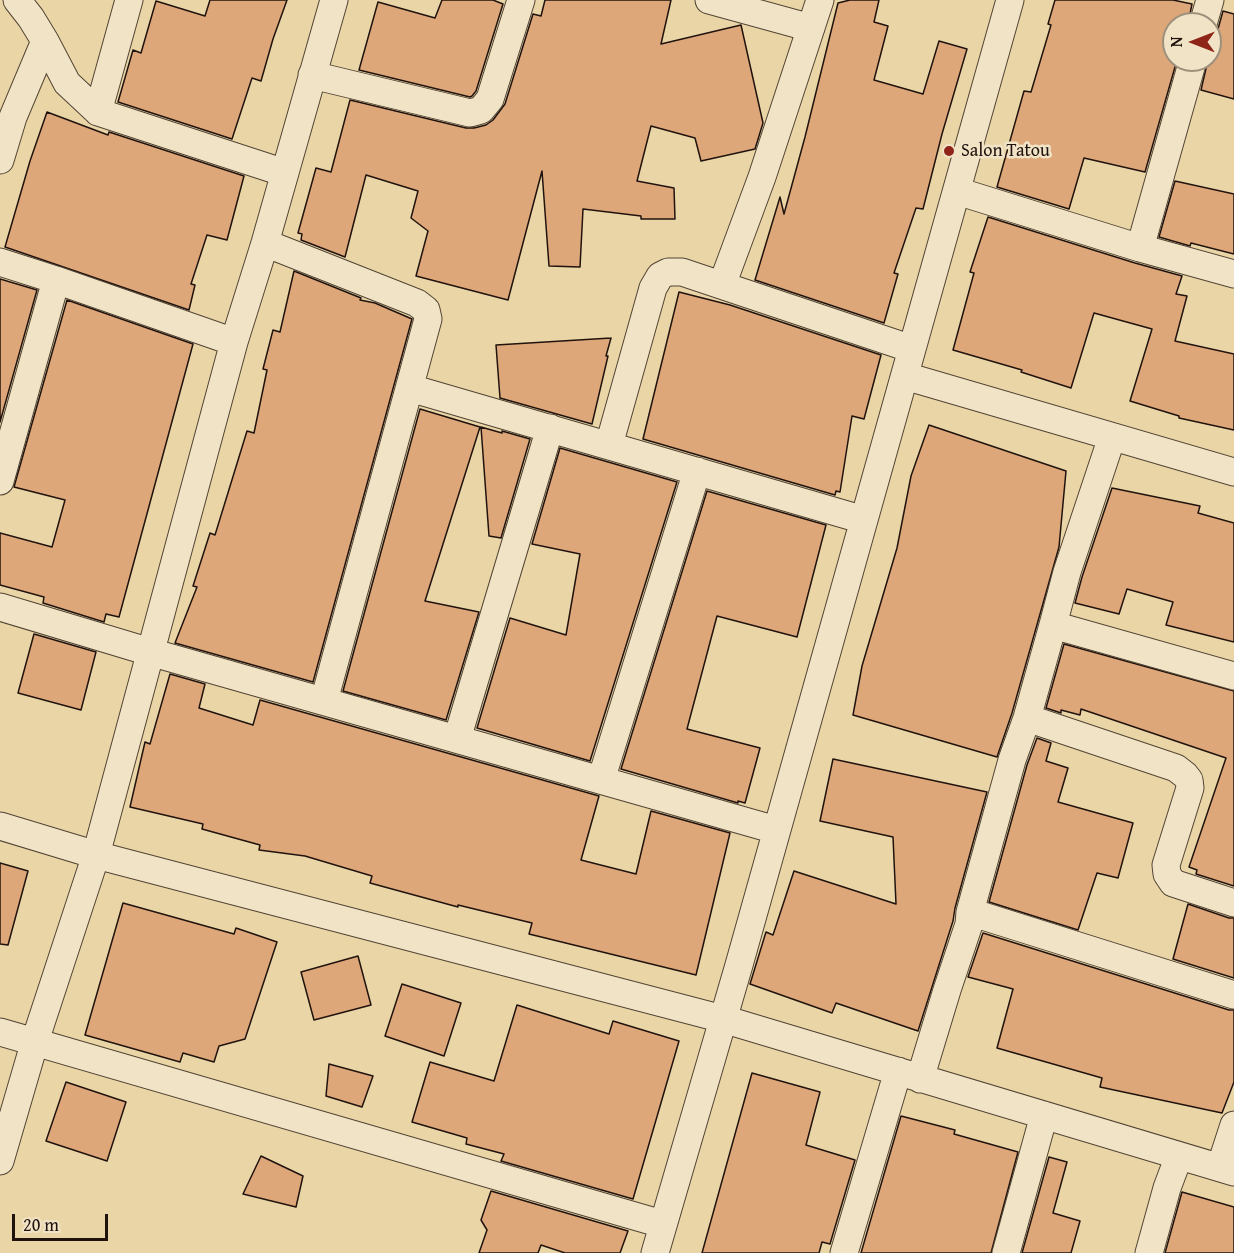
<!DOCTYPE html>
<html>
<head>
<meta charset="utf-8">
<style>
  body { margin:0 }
  #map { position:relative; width:1234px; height:1253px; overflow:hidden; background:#ead5a7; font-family:"Gentium Book Plus",serif }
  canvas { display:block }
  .north { position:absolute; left:1162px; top:12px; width:60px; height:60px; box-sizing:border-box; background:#f1e4c6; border:2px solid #9d907c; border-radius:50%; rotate:270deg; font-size:16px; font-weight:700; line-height:24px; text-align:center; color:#20130e }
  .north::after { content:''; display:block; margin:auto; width:21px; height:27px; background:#8f2418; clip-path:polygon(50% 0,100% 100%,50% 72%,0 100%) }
  .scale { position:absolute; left:12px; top:1214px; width:96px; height:27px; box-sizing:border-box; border:3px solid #20130e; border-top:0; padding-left:8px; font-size:18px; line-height:21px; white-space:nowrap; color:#20130e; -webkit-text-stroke:4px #f1e4c6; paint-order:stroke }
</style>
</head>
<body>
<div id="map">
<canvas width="1234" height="1253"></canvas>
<div class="north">N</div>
<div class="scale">20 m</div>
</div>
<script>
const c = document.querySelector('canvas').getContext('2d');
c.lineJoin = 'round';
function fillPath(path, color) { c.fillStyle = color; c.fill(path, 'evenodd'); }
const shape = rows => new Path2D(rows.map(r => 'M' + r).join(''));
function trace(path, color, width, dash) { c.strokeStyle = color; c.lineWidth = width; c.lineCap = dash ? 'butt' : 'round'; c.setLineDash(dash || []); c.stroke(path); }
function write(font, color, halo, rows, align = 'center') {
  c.font = font + ' "Gentium Book Plus",serif'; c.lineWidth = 5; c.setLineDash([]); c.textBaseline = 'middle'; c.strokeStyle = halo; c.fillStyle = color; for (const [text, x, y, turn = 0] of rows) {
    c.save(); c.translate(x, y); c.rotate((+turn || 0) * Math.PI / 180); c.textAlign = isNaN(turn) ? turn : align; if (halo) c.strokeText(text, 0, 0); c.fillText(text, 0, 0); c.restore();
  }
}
const building = shape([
  [210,0,287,0,273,39,261,81,252,78,232,139,118,102,133,50,141,53,156,1,205,16,210,0],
  [442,0,493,0,503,4,476,91,472,96,470,97,359,70,378,2,435,18,442,0],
  [545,0,671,0,661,44,741,25,763,123,755,149,701,161,695,138,651,126,637,181,674,188,675,219,641,219,641,216,583,209,580,267,549,266,542,171,508,300,416,276,428,231,411,218,418,191,366,175,345,257,301,240,302,234,298,233,316,168,331,172,350,100,466,128,474,128,486,125,493,120,505,104,533,14,541,16,545,0],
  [850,0,879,0,874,22,888,26,874,80,923,94,939,41,967,49,942,134,923,209,916,208,894,273,898,274,884,323,755,280,780,197,784,214,805,137,838,3,850,0],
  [1055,0,1173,0,1192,4,1188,24,1174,24,1174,60,1177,60,1145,172,1084,158,1069,209,997,187,1024,91,1031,92,1051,25,1048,24,1055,0],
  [1223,11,1234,14,1234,99,1201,90,1208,60,1210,60,1210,38,1214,35,1218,29,1223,11],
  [47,112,108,135,109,132,244,176,227,240,207,235,191,284,195,285,189,310,5,247,30,161,47,112],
  [1175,181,1234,194,1234,254,1191,243,1190,246,1159,237,1175,181],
  [988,217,1135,263,1182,276,1176,294,1187,296,1175,341,1234,354,1234,430,1179,418,1179,416,1130,401,1152,329,1094,313,1071,388,1021,372,1022,370,953,350,974,273,970,272,988,217],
  [294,271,361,298,360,300,375,303,412,319,313,682,175,643,197,587,193,586,210,533,215,535,247,431,254,433,267,370,263,369,273,330,280,332,294,271],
  [0,279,37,290,0,422,0,279],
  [679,292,730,305,881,355,864,419,852,416,840,492,836,491,835,495,643,439,679,292],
  [67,300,193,344,119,617,106,614,104,622,43,603,44,597,0,585,0,533,52,547,65,500,14,487,67,300],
  [611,338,606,356,608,356,592,424,500,398,496,345,611,338],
  [420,409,480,427,425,601,479,612,446,720,343,691,420,409],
  [929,425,1066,471,1059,547,1012,713,997,757,853,715,862,666,897,548,911,476,929,425],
  [481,427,502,433,502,431,530,439,501,538,489,536,481,427],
  [560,448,677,482,590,761,477,728,510,618,566,635,580,554,532,544,560,448],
  [1112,488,1200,506,1198,513,1234,523,1234,642,1166,625,1173,602,1127,589,1119,614,1075,603,1082,577,1112,488],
  [707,491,826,525,797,637,717,616,687,729,760,748,745,803,738,801,738,803,621,769,707,491],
  [34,634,96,652,81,710,18,693,34,634],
  [1064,644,1234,691,1234,886,1196,874,1197,870,1189,867,1226,758,1081,709,1080,715,1061,710,1061,713,1046,708,1064,644],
  [170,674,205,684,199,708,253,725,260,700,599,796,581,860,636,874,651,811,730,833,696,975,529,934,532,923,458,905,458,907,370,883,372,876,305,856,259,850,260,845,202,829,203,824,130,807,145,742,150,744,170,674],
  [1037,738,1051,743,1046,761,1068,768,1058,802,1133,823,1118,878,1097,873,1078,930,989,902,1027,765,1037,738],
  [833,759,987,792,955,908,953,921,918,1031,836,1003,832,1013,750,984,766,932,773,935,794,871,896,904,893,837,820,821,833,759],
  [0,863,28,871,8,945,0,944,0,863],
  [123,903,234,934,236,928,277,942,245,1039,219,1046,214,1062,183,1053,180,1062,85,1035,123,903],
  [1188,904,1229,918,1234,918,1234,978,1173,959,1188,904],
  [983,933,1229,1010,1234,1010,1234,1082,1222,1113,1100,1087,1102,1078,997,1048,1013,989,968,977,983,933],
  [358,956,371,1005,314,1020,301,972,358,956],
  [402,984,461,1003,444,1056,385,1036,402,984],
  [517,1005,609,1034,613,1021,679,1041,633,1199,501,1161,504,1154,466,1144,467,1138,412,1122,430,1062,494,1081,517,1005],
  [329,1064,373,1076,362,1107,326,1096,329,1064],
  [752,1073,820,1092,806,1145,855,1160,830,1244,822,1242,819,1253,702,1253,752,1073],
  [66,1082,126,1102,107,1161,46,1141,66,1082],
  [901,1116,955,1130,954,1134,1018,1152,991,1253,861,1253,901,1116],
  [261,1156,303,1176,296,1207,243,1194,261,1156],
  [1049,1157,1067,1162,1053,1213,1080,1221,1071,1253,1022,1253,1049,1157],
  [491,1191,628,1231,620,1253,565,1253,541,1245,538,1253,479,1253,487,1230,481,1220,491,1191],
  [1182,1192,1234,1207,1234,1253,1165,1253,1182,1192]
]);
const minor = shape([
  [17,0,31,18,45,41],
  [709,0,811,28],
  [1203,24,1210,0],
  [312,75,470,113,481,110,490,99,521,0],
  [98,112,129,0],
  [0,160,13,117,45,41,67,83,98,112,285,173],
  [957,191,1140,248,1234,274],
  [265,243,417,303,426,310,428,319,324,701],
  [1140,248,1193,60],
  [0,262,56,280],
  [722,285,762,177,820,0],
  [905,376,1234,472],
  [410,388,864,520],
  [1112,437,1067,572,1053,625,1234,676],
  [609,445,653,288,660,276,668,272,682,272,912,349],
  [0,481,56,280,234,342],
  [0,607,150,652,776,830],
  [1027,718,1176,768,1185,775,1189,780,1190,788,1166,865,1167,874,1173,883,1234,903],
  [457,739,550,428],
  [601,780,697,471],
  [0,826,96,855,723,1019,1234,1172],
  [970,912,1234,995],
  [0,1032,662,1224],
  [920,1079,947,990,969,924,970,912,1012,760,1027,718,1053,625],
  [0,1161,35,1041,96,855,234,342,265,243,334,0],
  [1220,1168,1234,1125],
  [655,1253,739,965,1010,0],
  [844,1253,898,1071],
  [1006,1253,1044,1115],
  [1149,1253,1167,1188,1179,1156]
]);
const markers = [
  [949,151,6,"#8f2418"]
];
const poiNames = [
  ["Salon Tatou",961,151]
];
fillPath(building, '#dea779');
trace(building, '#20130e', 1.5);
trace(minor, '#524434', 29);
trace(minor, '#f1e4c6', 27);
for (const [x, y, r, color] of markers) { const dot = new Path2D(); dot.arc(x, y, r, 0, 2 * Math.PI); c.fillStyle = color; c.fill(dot); trace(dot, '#f1e4c6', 2); }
write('18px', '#20130e', '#f1e4c6', poiNames, 'left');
</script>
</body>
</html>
